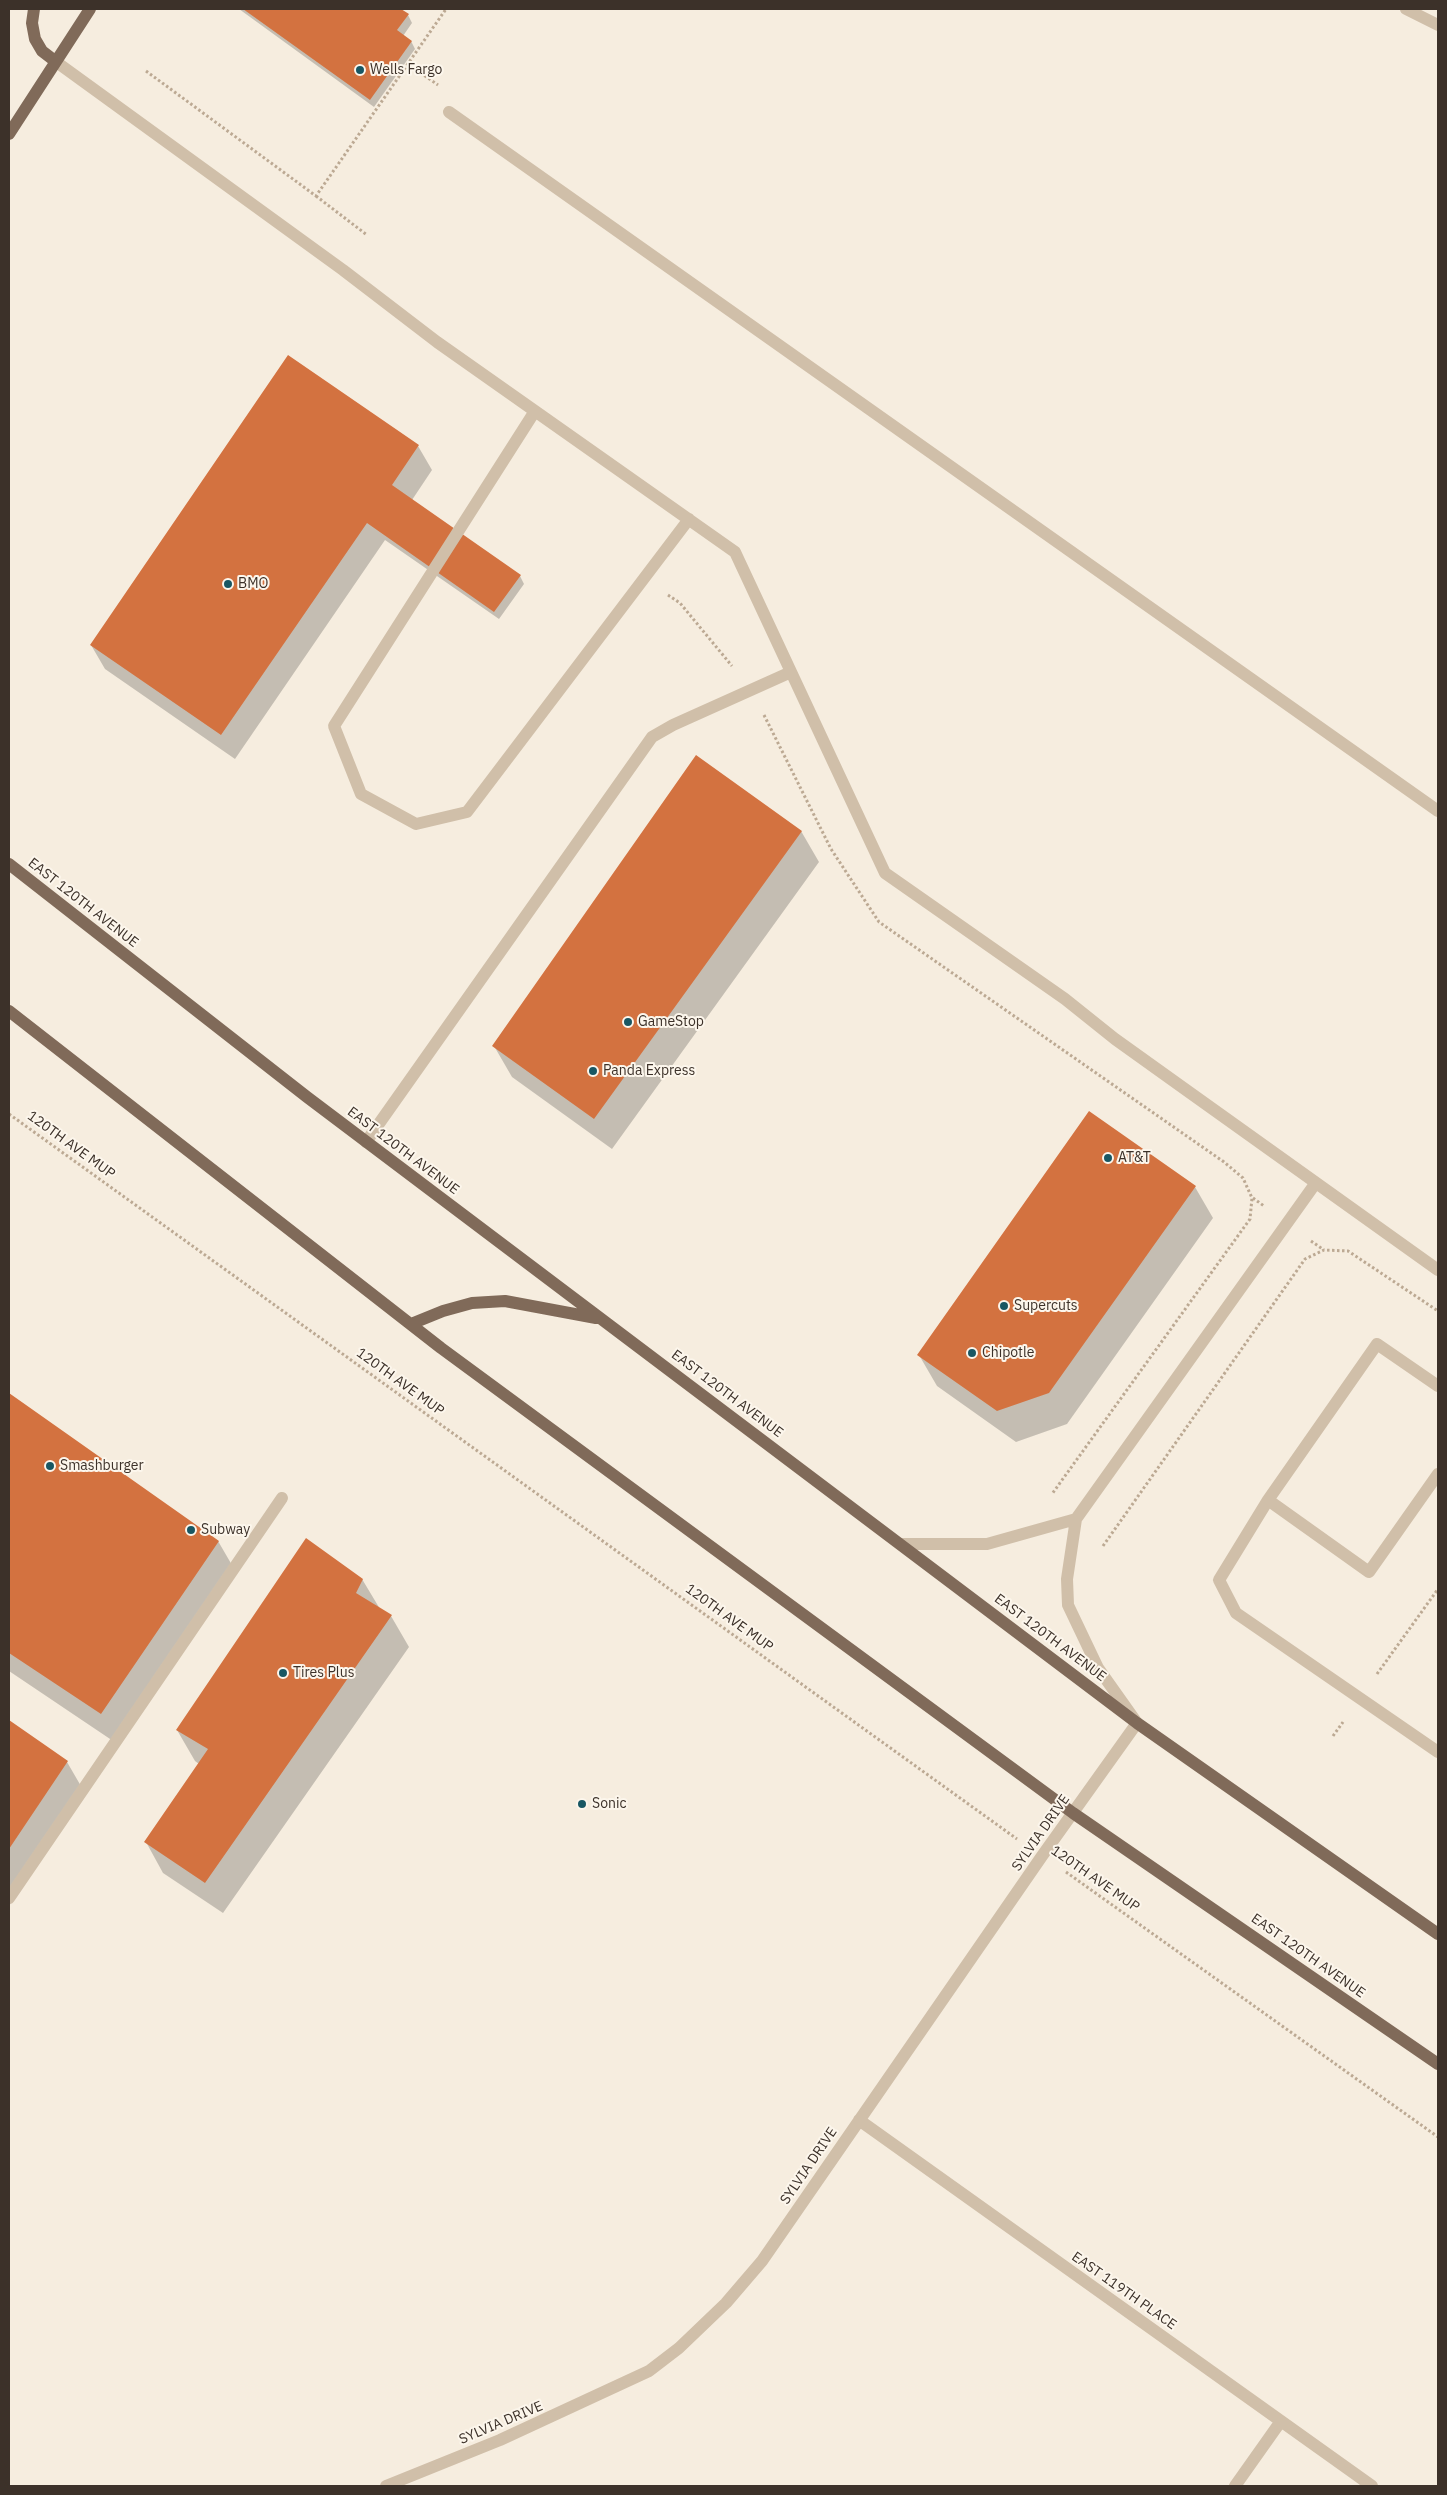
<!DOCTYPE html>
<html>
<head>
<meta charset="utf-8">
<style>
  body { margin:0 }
  #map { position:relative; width:1447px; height:2495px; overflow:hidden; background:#f6eddf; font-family:"IBM Plex Sans",sans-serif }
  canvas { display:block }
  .frame { position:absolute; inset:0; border:10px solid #3c3129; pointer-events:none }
</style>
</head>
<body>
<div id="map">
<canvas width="1447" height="2495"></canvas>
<div class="frame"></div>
</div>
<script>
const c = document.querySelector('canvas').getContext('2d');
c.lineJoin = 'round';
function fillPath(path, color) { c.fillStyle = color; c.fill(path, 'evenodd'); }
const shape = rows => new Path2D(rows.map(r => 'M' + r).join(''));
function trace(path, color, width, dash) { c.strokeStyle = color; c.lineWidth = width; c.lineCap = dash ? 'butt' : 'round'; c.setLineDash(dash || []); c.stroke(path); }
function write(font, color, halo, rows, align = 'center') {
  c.font = font + ' "IBM Plex Sans",sans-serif'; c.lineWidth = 4; c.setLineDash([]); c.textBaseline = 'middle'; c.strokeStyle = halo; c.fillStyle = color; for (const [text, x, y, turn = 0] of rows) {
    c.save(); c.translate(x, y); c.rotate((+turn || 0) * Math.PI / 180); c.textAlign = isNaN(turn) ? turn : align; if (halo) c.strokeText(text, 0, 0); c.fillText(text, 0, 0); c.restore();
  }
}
const shadow = shape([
  [239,9,399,9,408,15,412,23,403,36,411,41,415,49,374,107],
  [288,357,418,446,432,470,412,500,520,576,524,584,499,619,385,540,235,759,105,669,91,645],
  [801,831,819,862,612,1149,512,1077,494,1046],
  [1195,1187,1213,1218,1067,1424,1016,1442,937,1386,919,1355],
  [9,1395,218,1541,236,1572,119,1745,9,1671],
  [362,1579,380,1609,391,1616,409,1647,223,1913,163,1873,146,1842,199,1764,195,1761,177,1730],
  [9,1721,67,1762,85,1793,9,1906]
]);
const building = shape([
  [243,9,401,9,409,14,397,30,412,41,370,100],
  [288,355,419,445,392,485,521,575,494,612,367,523,221,735,90,645],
  [696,755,802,831,594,1119,492,1046],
  [1089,1111,1196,1186,1049,1393,997,1411,917,1355],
  [9,1393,219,1541,101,1714,9,1653],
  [306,1538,363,1579,356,1593,392,1615,205,1883,144,1842,208,1749,176,1730],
  [9,1720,68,1761,9,1849]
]);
const path = shape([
  [408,64,438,85],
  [146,71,316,196,446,9],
  [316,196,367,235],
  [668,595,680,603,732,666],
  [764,715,831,849,879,922,1224,1162,1243,1178,1252,1198,1250,1219,1052,1494],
  [9,1114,1017,1839],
  [1253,1198,1264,1206],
  [1311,1241,1324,1250],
  [1103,1546,1305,1259,1324,1250,1348,1251,1438,1311],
  [1377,1674,1438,1589],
  [1333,1736,1343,1722],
  [1066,1872,1438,2137]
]);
const minor = shape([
  [1406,9,1438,25],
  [55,61,343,270,437,342,735,552,885,873,1065,999,1115,1039,1182,1087,1438,1270],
  [449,112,1438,811],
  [535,411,334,726,361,794,416,824,467,812,689,519],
  [366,1142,652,737,673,725,791,672],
  [1438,1386,1377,1344,1268,1500,1369,1572,1438,1474],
  [1268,1500,1219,1580,1236,1613,1438,1752],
  [902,1544,987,1544,1076,1519],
  [9,1898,282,1498],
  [859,2120,1372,2486],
  [386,2486,500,2440,649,2371,679,2348,726,2303,762,2261,1042,1856,1137,1723,1098,1668,1068,1605,1067,1579,1076,1519,1315,1184],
  [1235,2486,1281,2421]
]);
const major = shape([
  [34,9,32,23,35,39,42,51,55,61],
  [9,134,90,9],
  [9,864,307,1097,1137,1723,1438,1934],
  [9,1011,441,1348,1073,1813,1438,2064],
  [411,1324,443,1311,472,1303,505,1301,596,1318]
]);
const markers = [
  [360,70,5,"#195763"],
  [228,584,5,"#195763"],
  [628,1022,5,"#195763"],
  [593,1071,5,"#195763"],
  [1108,1158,5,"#195763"],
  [1004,1306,5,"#195763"],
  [972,1353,5,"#195763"],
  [50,1466,5,"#195763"],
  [191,1530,5,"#195763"],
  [283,1673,5,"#195763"],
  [582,1804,5,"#195763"]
];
const poiNames = [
  ["Wells Fargo",370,70],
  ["BMO",238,584],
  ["GameStop",638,1022],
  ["Panda Express",603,1071],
  ["AT&T",1118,1158],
  ["Supercuts",1014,1306],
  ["Chipotle",982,1353],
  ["Smashburger",60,1466],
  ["Subway",201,1530],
  ["Tires Plus",293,1673],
  ["Sonic",592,1804]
];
const streetNames = [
  ["EAST 120TH AVENUE",83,903,38],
  ["120TH AVE MUP",71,1145,36],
  ["EAST 120TH AVENUE",403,1151,37],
  ["120TH AVE MUP",400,1382,36],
  ["EAST 120TH AVENUE",727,1394,37],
  ["120TH AVE MUP",729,1618,36],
  ["EAST 120TH AVENUE",1050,1638,37],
  ["SYLVIA DRIVE",1041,1833,-55],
  ["120TH AVE MUP",1095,1879,35],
  ["EAST 120TH AVENUE",1308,1956,35],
  ["SYLVIA DRIVE",809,2166,-56],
  ["EAST 119TH PLACE",1124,2291,35],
  ["SYLVIA DRIVE",501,2423,-23]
];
fillPath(shadow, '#0003');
fillPath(building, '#d37240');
trace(path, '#bca993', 3, [2.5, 2.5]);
trace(minor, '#d0bfa9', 12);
trace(major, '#806a59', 12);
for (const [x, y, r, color] of markers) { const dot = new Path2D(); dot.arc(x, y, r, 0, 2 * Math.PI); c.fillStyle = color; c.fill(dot); trace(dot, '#fcf6ec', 2); }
write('14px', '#3c3129', '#fcf6ec', poiNames, 'left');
write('14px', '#3c3129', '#fcf6ec', streetNames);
</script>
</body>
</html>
